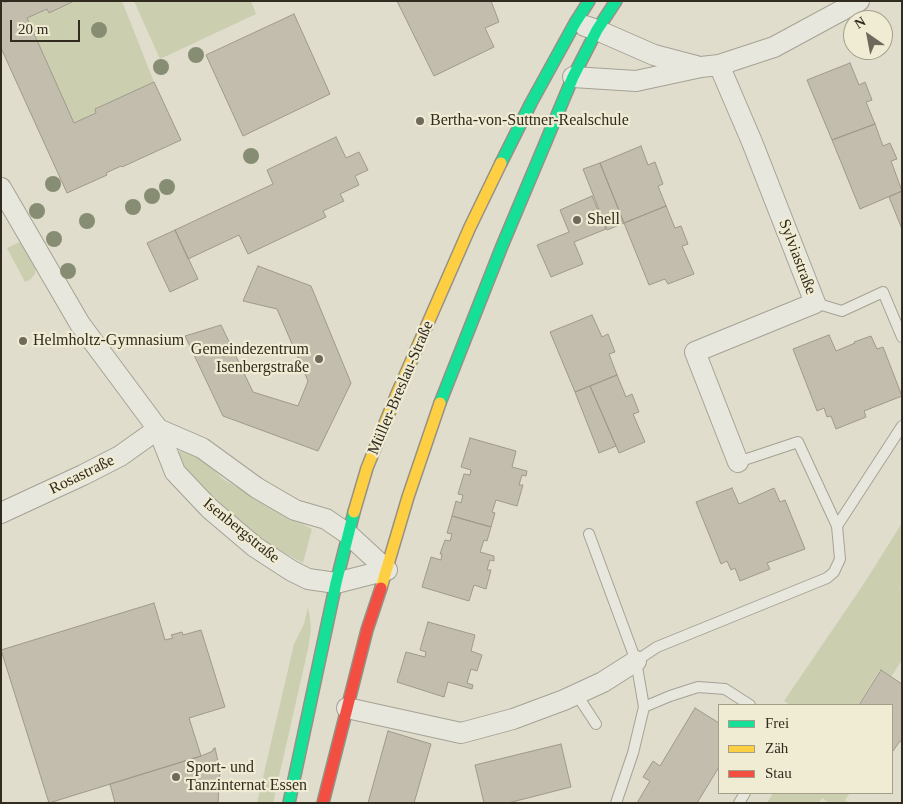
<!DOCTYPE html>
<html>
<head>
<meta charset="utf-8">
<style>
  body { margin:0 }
  #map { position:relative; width:903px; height:804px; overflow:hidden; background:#e0ddcc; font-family:Georgia,serif }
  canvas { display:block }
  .frame { position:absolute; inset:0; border:2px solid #322b1f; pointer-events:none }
  .legend { position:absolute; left:718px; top:704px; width:175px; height:90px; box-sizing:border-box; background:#f0ecd3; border:1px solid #a49f8b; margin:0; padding:6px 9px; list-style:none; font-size:15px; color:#322b1f }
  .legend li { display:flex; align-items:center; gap:10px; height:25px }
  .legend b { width:25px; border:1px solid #a49f8b }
  .north { position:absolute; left:843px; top:10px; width:50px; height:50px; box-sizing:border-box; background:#f0ecd3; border:1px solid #a49f8b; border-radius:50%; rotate:327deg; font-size:14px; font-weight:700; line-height:20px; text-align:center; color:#322b1f }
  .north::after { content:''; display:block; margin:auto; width:18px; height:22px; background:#6f695c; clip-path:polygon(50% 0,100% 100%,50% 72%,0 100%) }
  .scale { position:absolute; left:10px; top:20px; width:70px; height:22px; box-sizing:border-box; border:2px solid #322b1f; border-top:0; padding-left:6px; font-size:15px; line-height:18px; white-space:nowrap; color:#322b1f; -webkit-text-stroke:4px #f0ecd3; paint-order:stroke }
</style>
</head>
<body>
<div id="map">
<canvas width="903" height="804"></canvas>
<div class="frame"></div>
<ul class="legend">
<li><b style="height:6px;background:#16e098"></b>Frei</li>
<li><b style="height:6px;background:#ffcf43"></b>Zäh</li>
<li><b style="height:6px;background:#f24e42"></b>Stau</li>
</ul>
<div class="north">N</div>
<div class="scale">20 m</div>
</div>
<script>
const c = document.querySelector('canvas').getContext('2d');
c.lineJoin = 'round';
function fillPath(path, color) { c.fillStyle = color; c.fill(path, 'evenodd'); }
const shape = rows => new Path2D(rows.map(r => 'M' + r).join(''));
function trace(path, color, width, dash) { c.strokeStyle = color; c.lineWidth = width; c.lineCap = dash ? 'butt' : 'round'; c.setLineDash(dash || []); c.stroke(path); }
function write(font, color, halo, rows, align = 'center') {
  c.font = font + ' Georgia,serif'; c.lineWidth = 4.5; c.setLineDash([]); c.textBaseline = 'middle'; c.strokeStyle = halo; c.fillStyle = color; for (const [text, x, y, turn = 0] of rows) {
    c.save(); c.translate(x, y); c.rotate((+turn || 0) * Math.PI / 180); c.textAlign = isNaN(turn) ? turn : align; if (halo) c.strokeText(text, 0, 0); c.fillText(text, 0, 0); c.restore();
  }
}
const green = shape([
  [74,1,122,1,154,82,95,109,96,113,74,123,27,18,47,9,49,12],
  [134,1,251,1,256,14,160,59],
  [20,242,36,268,35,274,31,279,25,282,7,248],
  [184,449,207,464,223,479,275,509,312,529,303,563,269,544,248,530,217,501,190,479,176,460,176,453],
  [902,523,902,585,897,592,902,586,902,660,891,677,880,670,858,705,791,705,784,701,865,582],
  [308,607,310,618,311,630,308,649,273,803,257,803,294,644,304,624],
  [773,793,850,793,845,800,849,803,829,803,822,798,819,803,767,803]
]);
const building = shape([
  [1,1,5,1,5,3,8,1,74,1,49,13,47,9,27,18,74,123,96,113,95,109,154,82,181,140,122,167,121,166,106,173,107,175,67,193,1,48,1,1],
  [397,1,491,1,499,22,485,28,494,47,434,76,397,1],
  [294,14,330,94,243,136,206,55,294,14],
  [850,63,859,85,865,82,872,100,866,102,875,124,832,140,807,80,850,63],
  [875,124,883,146,890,143,897,159,891,161,902,191,860,209,832,140,875,124],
  [336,137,346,158,359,152,368,170,355,176,359,185,340,194,344,201,323,211,326,217,248,254,239,235,188,259,175,230,273,184,267,170,336,137],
  [641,146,648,165,655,162,663,184,658,186,666,206,624,223,600,163,641,146],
  [600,163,624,223,607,230,583,169,600,163],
  [902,191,902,229,889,197,902,191],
  [592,196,606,229,574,242,583,264,551,277,537,245,569,232,560,210,592,196],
  [666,206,675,228,681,226,688,244,682,246,694,274,668,284,665,279,649,285,624,223,666,206],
  [175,230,198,279,170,292,147,243,175,230],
  [258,266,311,286,351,383,318,451,223,416,185,336,221,325,253,392,298,406,308,381,277,309,243,301,258,266],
  [592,315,602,337,608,334,613,347,615,352,609,354,617,375,575,392,550,332,592,315],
  [829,335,836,351,855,343,854,342,871,336,877,349,883,347,902,396,864,411,866,417,836,429,831,416,827,417,824,408,817,411,793,349,829,335],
  [617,375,626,397,632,394,639,412,633,414,645,442,619,453,590,386,617,375],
  [590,386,616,446,599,453,575,392,590,386],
  [470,438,516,451,512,467,527,471,526,476,522,475,519,485,523,485,517,506,496,500,492,512,495,513,491,527,452,516,456,501,461,503,463,495,458,494,464,474,470,475,471,470,461,467,470,438],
  [732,488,739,504,774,488,780,502,785,500,805,549,767,563,770,569,740,581,735,568,731,570,727,561,721,564,696,502,732,488],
  [452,516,491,527,487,541,484,540,480,552,494,556,494,561,490,560,487,570,491,570,486,589,474,585,469,601,422,587,431,557,441,560,442,554,440,554,445,540,450,541,452,534,447,533,452,516],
  [154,603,165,640,173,638,171,635,182,632,183,635,201,630,225,707,189,718,201,756,49,803,1,650,154,603],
  [428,622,475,635,471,651,482,655,477,671,471,669,467,683,473,685,472,689,448,682,444,697,397,682,406,652,425,657,426,652,420,650,428,622],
  [881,670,902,684,902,742,900,741,893,751,892,751,892,705,859,705,881,670],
  [695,708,719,723,719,767,697,803,637,803,650,781,643,777,653,761,660,766,695,708],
  [388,731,431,744,414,803,368,803,388,731],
  [561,744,571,787,508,803,484,803,475,765,561,744],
  [215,748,220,770,218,803,115,803,110,784,201,756,213,751,213,749,215,748]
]);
const lane = shape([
  [815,303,842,311,883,292,902,337],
  [738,462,798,442,837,526,902,426],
  [589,534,636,661,644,707,633,753,616,803],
  [636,661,657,647,827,578,834,572,840,559,837,526],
  [577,695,596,724],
  [644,707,670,696,698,687,725,689,750,705],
  [739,803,745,793]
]);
const street = shape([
  [585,26,597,30,654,55,696,66],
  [719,65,774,47,859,1],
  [573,77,636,81,701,67,719,65,752,142,815,303,695,352,738,462],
  [1,188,80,324,158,429,175,472,209,508,255,547,292,571,308,579,336,583,387,570],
  [158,429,202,448,257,488,295,510,326,519,348,534,387,570],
  [1,513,83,475,120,456,158,429],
  [347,708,461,733,513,719,564,700,603,682,636,661]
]);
const fast = shape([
  [501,163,531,103,575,23,589,1],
  [440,403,502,246,573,77,597,30,616,1],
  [289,803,336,583,354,512]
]);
const slow = shape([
  [354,512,367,468,396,396,470,227,501,163],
  [381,588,408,497,440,403]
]);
const jam = shape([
  [323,803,367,630,381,588]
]);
const trees = [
  [99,30],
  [196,55],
  [161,67],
  [251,156],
  [53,184],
  [167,187],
  [152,196],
  [133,207],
  [37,211],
  [87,221],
  [54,239],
  [68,271]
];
const markers = [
  [420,121,5,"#6f695c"],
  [577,220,5,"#6f695c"],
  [23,341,5,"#6f695c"],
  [319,359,5,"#6f695c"],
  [176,777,5,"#6f695c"]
];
const poiNames = [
  ["Bertha-von-Suttner-Realschule",430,121],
  ["Shell",587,220],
  ["Helmholtz-Gymnasium",33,341],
  ["Gemeindezentrum",309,350,"right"],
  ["Isenbergstraße",309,368,"right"],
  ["Sport- und",186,768],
  ["Tanzinternat Essen",186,786]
];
const streetNames = [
  ["Sylviastraße",797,257,69],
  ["Müller-Breslau-Straße",401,388,-67],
  ["Rosastraße",82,475,-26],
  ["Isenbergstraße",241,531,39]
];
fillPath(green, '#cbcfb0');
fillPath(building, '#c3bdad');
trace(building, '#9f998c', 1);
trace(lane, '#a5a295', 12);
trace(street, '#a5a295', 22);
trace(fast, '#959185', 14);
trace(slow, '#959185', 14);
trace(jam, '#959185', 14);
trace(lane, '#e8e7dd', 10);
trace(street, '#e8e7dd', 20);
trace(fast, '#16e098', 11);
trace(slow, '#ffcf43', 11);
trace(jam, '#f24e42', 11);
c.fillStyle = '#868d72';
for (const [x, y] of trees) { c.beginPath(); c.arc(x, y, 8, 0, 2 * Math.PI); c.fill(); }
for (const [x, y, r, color] of markers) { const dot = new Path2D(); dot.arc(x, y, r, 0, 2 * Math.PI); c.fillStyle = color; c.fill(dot); trace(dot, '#f0ecd3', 2); }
write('16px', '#322b1f', '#f0ecd3', poiNames, 'left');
write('16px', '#322b1f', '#f0ecd3', streetNames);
</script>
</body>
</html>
